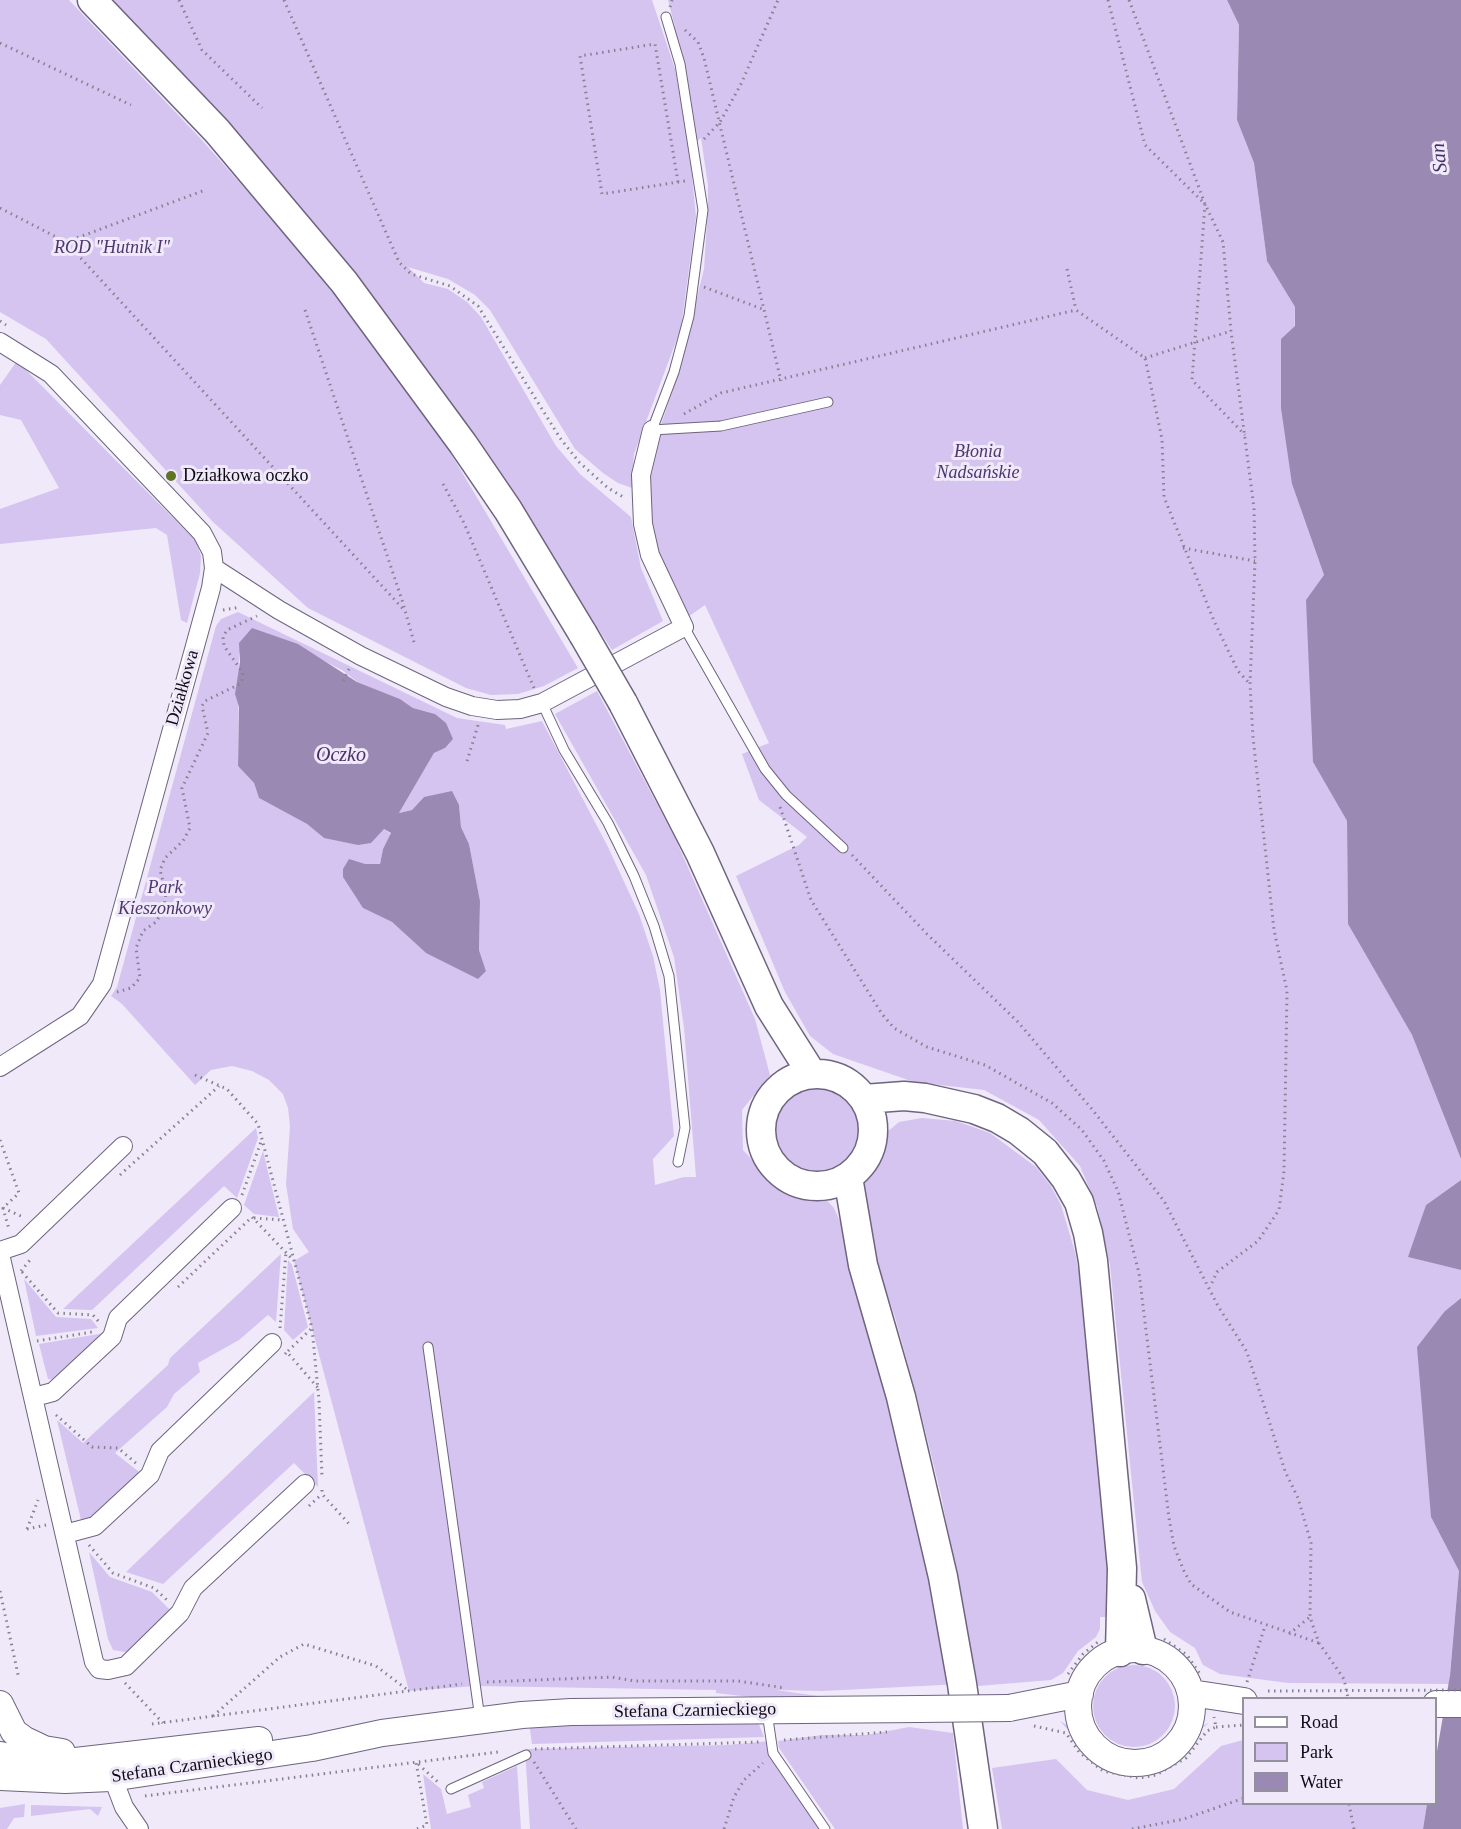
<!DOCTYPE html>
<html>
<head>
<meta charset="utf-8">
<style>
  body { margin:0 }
  #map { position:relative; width:1461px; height:1829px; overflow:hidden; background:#efe9fa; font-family:"Times New Roman",serif }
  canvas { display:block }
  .legend { position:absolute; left:1242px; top:1697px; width:195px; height:108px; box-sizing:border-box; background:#efe9fa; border:2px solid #95909e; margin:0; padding:8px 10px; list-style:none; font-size:18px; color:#0e0a14 }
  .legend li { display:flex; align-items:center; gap:12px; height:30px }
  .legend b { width:30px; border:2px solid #95909e }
</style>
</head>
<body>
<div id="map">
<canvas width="1461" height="1829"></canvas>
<ul class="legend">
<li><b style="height:8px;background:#fff"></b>Road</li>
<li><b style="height:16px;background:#d5c4f0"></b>Park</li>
<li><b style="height:16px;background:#9a8ab3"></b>Water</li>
</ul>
</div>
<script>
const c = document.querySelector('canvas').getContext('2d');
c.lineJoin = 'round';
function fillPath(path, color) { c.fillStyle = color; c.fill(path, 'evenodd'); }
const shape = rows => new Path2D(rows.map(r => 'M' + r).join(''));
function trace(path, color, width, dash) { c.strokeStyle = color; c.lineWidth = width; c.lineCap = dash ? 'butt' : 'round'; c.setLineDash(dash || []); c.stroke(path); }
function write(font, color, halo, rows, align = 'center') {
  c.font = font + ' "Times New Roman",serif'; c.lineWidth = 6; c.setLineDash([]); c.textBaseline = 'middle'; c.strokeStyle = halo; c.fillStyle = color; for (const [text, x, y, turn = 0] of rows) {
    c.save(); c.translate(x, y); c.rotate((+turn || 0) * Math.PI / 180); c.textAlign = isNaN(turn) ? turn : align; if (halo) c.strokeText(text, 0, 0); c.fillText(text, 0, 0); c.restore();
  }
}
const green = shape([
  [0,0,69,0,200,138,275,222,355,316,447,447,578,668,544,686,518,694,491,695,466,688,308,608,213,522,46,339,0,312],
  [111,0,652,0,675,69,689,144,696,217,681,328,634,454,632,488,618,483,603,473,575,449,490,310,475,295,448,279,408,267,424,283,448,289,467,302,481,317,556,446,580,474,631,517,641,568,663,621,612,650,491,467,259,161],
  [668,0,1227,0,1239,25,1237,120,1254,163,1267,261,1295,307,1292,484,1324,575,1313,762,1347,821,1348,924,1412,1035,1461,1159,1461,1180,1426,1205,1409,1257,1461,1270,1461,1298,1445,1311,1431,1517,1459,1571,1449,1684,1288,1683,1220,1674,1203,1665,1195,1648,1170,1632,1155,1611,1142,1582,1110,1265,1098,1209,1080,1166,1039,1120,984,1090,914,1082,833,1054,810,1036,785,992,736,876,799,845,807,837,759,800,742,754,769,743,705,605,688,617,664,568,653,533,649,500,650,457,678,375,704,269,708,209,708,185,701,138,696,142,670,24,675,27],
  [17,361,196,541,201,556,200,573,187,623,181,620,167,535,156,528,0,544,0,509,59,488,21,420,0,415,0,385],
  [238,612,457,718,505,725,506,729,542,721,608,847,639,914,653,956,660,990,674,1136,653,1159,655,1185,684,1177,696,1177,684,1028,674,957,646,875,555,714,597,691,675,838,755,1019,770,1075,742,1110,743,1150,761,1169,774,1167,792,1181,813,1186,834,1208,843,1228,962,1684,822,1691,776,1690,818,1696,910,1696,777,1700,716,1693,716,1690,476,1686,409,1691,294,1261,309,1252,293,1229,286,1184,290,1126,288,1108,283,1094,269,1080,252,1071,232,1066,211,1070,195,1085,122,1004,111,996,117,987,216,626,221,619],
  [298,644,312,655,342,670,359,683,400,699,413,708,435,714,445,748,434,753,399,813,412,810,424,797,459,805,461,827,469,844,480,901,479,950,486,971,426,953,392,922,363,908,365,864,380,864,383,849,391,834,384,829,324,838,307,824,259,798,254,783,238,766,239,653],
  '776 1130a41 41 0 1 1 82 0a41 41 0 1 1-82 0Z',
  [922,1118,956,1121,990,1133,1036,1167,1051,1186,1061,1205,1075,1252,1083,1296,1112,1617,1100,1617,1100,1629,1096,1637,1078,1651,1063,1673,1051,1680,978,1686,941,1495,918,1401,895,1317,856,1200,858,1186,886,1133,899,1122],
  [256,1128,258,1138,237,1198,224,1186,92,1310,63,1309],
  [263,1151,279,1217,254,1214,244,1205],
  [281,1254,276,1322,268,1315,239,1340,198,1363,200,1372,174,1394,167,1407,115,1453,143,1475,84,1523,81,1520,57,1420,83,1443,168,1365,170,1358],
  [288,1260,292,1265,308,1327,293,1340,284,1330],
  [24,1279,56,1317,91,1319,98,1328,36,1336],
  [105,1333,55,1380,48,1379,39,1344],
  [314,1392,318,1487,294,1463,163,1584,126,1572],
  [89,1552,110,1577,152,1592,174,1614,137,1647,125,1652,113,1650,108,1639],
  '1093 1706a41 41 0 1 1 82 0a41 41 0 1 1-82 0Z',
  [1060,1721,1074,1729,1085,1745,1099,1759,1114,1767,1132,1771,1157,1767,1171,1760,1199,1727,1209,1723,1197,1732,1177,1759,1156,1770,1140,1774,1122,1772,1097,1762],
  [758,1722,764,1737,532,1744,530,1729,532,1725],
  [909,1727,953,1733,963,1829,835,1829,779,1748,778,1741,822,1735,867,1735],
  [1243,1740,1244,1804,1427,1804,1423,1829,1002,1829,992,1768,1056,1759,1087,1790,1128,1800,1174,1789,1221,1746],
  [770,1741,825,1829,530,1829,525,1749,728,1745],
  [517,1766,521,1829,431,1829,423,1774,441,1789,447,1814,471,1807,468,1795,484,1788,482,1782],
  [25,1804,24,1817,14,1818,7,1829,0,1829,0,1808],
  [31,1805,102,1807,98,1816,90,1809,31,1816]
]);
const water = shape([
  [1227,0,1461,0,1461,1159,1412,1035,1348,924,1347,821,1313,762,1306,600,1324,575,1292,484,1281,408,1281,339,1295,326,1295,307,1267,261,1254,163,1237,120,1239,25],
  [252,628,298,644,357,682,400,699,413,708,435,714,446,723,453,739,445,748,434,753,399,813,412,810,424,797,452,791,459,805,461,827,469,844,480,901,479,950,486,971,478,979,426,953,392,922,363,908,343,877,343,869,349,859,365,864,380,864,383,849,391,833,384,829,371,843,358,845,324,838,307,824,259,798,254,783,238,766,239,707,235,694,240,662,239,643],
  [1461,1180,1461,1270,1408,1257,1426,1205],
  [1461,1298,1461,1829,1423,1829,1427,1804,1436,1804,1436,1757,1450,1675,1459,1571,1431,1517,1417,1347,1445,1311]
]);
const path = shape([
  [179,0,202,50,262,108],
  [284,0,399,262,411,274,450,286,478,306,560,438,579,462,608,488,625,498],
  [1108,0,1145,145,1205,204,1192,380,1245,435],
  [1129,0,1205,204,1223,242,1231,331,1254,508,1255,561,1250,684,1253,737,1274,930,1287,991,1284,1171,1279,1210,1258,1241,1217,1272,1210,1287],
  [670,7,672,0],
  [685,30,698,42,704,58,781,381],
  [0,43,131,105],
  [704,139,720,122,741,84,778,0],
  [678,182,655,44,580,56,602,194,685,181],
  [0,208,66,242,405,611],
  [66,242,205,190],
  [1067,269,1076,310],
  [704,287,765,310],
  [305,310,402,600,414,642],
  [0,321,6,325],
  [1145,358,1231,331],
  [684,414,721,393,1076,310,1145,358,1162,439,1164,497,1214,621,1238,671,1250,684],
  [443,484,464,523,534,688],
  [1183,548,1255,561],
  [223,610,240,607],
  [343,681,349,669],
  [467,761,479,722],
  [780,807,811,900,882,1014,894,1028,927,1047,985,1065,1052,1103,1082,1130,1104,1161,1118,1191,1139,1273,1169,1518,1174,1546,1183,1569,1191,1584,1230,1612,1319,1643],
  [852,855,927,934,1018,1022,1091,1108,1164,1201,1218,1306,1247,1352,1285,1471,1298,1498,1311,1543,1310,1617,1314,1629,1319,1643,1344,1679,1348,1698],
  [117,992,131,988,140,978,136,948,143,931,156,922,164,909,166,892,160,870,165,858,183,841,190,828,182,788,208,733,202,706,205,701,240,684,242,680,243,673,224,646,223,637,227,630,257,616],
  [195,1075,227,1089,258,1124,312,1328,319,1401,322,1477],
  [0,1140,19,1193,3,1208,9,1229],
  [120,1175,219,1086],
  [242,1195,262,1139],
  [3,1208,23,1217],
  [254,1218,283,1220],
  [21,1271,30,1260],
  [22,1272,58,1313,93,1315,99,1322],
  [178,1287,252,1217,294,1261],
  [280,1328,286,1252],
  [37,1341,92,1332],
  [288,1351,311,1329],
  [285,1354,287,1352,318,1388],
  [56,1415,92,1447,118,1448,137,1464],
  [322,1490,322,1494,350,1525],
  [309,1506,322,1494],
  [27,1529,38,1500],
  [27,1529,46,1525],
  [89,1545,113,1573,154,1588,167,1600],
  [0,1591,19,1679],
  [1289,1634,1310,1617],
  [1164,1639,1187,1655,1200,1674],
  [1068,1674,1083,1654,1098,1642],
  [487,1682,612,1677,635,1681,738,1681,785,1688],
  [1247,1682,1265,1626],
  [125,1683,163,1723],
  [213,1716,280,1657,304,1644,376,1666,409,1691],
  [152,1724,462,1684],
  [1034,1726,1066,1733,1079,1752,1103,1771,1139,1778,1156,1775,1186,1758,1207,1731,1216,1727,1214,1717],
  [1216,1727,1244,1725],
  [784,1740,887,1732],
  [535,1749,759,1742],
  [534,1762,576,1829],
  [145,1796,498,1752],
  [1349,1804,1354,1829],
  [417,1829,427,1825,416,1762,440,1784],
  [724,1829,734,1797,744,1780,763,1763],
  [1132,1829,1184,1819,1244,1798]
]);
const lane = shape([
  [666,17,680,64,703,210,689,316,674,372,652,430,721,426,828,402],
  [684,627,765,769,786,795,843,848],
  [542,703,564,750,608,823,634,876,654,926,669,976,685,1128,678,1162],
  [428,1347,480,1719],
  [767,1712,773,1753,825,1829],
  [451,1789,526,1755]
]);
const street = shape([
  [0,342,51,374,202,533,212,552,214,568,211,588,102,984,80,1016,0,1067],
  [214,568,279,610,361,656,446,697,472,706,497,710,520,709,542,703,684,627,650,555,643,524,641,475,652,430],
  [0,1251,21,1244,123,1146],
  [0,1254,94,1662,99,1669,108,1670,126,1666,180,1613,193,1588,305,1484],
  [34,1397,53,1392,112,1337,118,1318,232,1208],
  [65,1534,95,1526,150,1475,160,1451,272,1343],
  [105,1768,116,1786,124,1807,139,1829]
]);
const secondary = shape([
  '1078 1706a57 57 0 1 1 114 0a57 57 0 1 1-114 0Z',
  [1191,1693,1244,1701],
  [0,1704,14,1732,25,1740,44,1749,62,1752],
  [1436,1704,1461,1704],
  [1009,1708,1080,1694],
  [0,1755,22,1760,67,1762,259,1740],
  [0,1777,65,1780,111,1778,312,1748,382,1733,522,1715,571,1712,919,1709]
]);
const primary = shape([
  [92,0,217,131,344,282,463,444,508,510,583,634],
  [623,703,700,853,769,1006,812,1074],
  '761 1130a56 56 0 1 1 112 0a56 56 0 1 1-112 0Z',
  [864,1099,904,1096,925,1098,974,1109,997,1118,1019,1131,1045,1152,1066,1179,1079,1202,1088,1233,1093,1261,1122,1568,1120,1652],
  [848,1177,863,1265,901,1397,943,1577,962,1684,983,1829],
  [1131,1599,1143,1650]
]);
const pathBridge = shape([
  [1268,1691,1461,1690]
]);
const secondaryBridge = shape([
  [919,1709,1009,1708]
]);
const primaryBridge = shape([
  [583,634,623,703]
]);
const markers = [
  [171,476,6,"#5e7323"]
];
const parkNames = [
  ["ROD \"Hutnik I\"",112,248],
  ["Błonia",978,452],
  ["Nadsańskie",978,473],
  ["Park",165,888],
  ["Kieszonkowy",165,909]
];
const poiNames = [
  ["Działkowa oczko",183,476]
];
const streetNames = [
  ["Działkowa",183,688,-74],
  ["Stefana Czarnieckiego",695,1711,-1],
  ["Stefana Czarnieckiego",192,1766,-8]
];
const waterNames = [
  ["San",1440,158,-96],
  ["Oczko",341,756]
];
fillPath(green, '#d5c4f0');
fillPath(water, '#9a8ab3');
trace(lane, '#6e647e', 11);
trace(street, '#6e647e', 20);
trace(secondary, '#6e647e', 28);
trace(primary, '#6e647e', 31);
trace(path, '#86818f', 3, [1.5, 4.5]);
trace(lane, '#fff', 9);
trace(street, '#fff', 18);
trace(secondary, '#fff', 26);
trace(primary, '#fff', 28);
trace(secondaryBridge, '#6e647e', 28, []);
trace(primaryBridge, '#6e647e', 31, []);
trace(pathBridge, '#86818f', 3, [1.5, 4.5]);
trace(secondaryBridge, '#fff', 26);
trace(primaryBridge, '#fff', 28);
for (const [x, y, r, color] of markers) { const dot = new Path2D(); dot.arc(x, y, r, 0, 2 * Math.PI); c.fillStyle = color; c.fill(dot); trace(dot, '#efe9fa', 2); }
write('italic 18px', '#4e366c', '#efe9fa', parkNames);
write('18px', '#0e0a14', '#efe9fa', poiNames, 'left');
write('18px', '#0e0a14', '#efe9fa', streetNames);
write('italic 20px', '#483066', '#efe9fa', waterNames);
</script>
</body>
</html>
